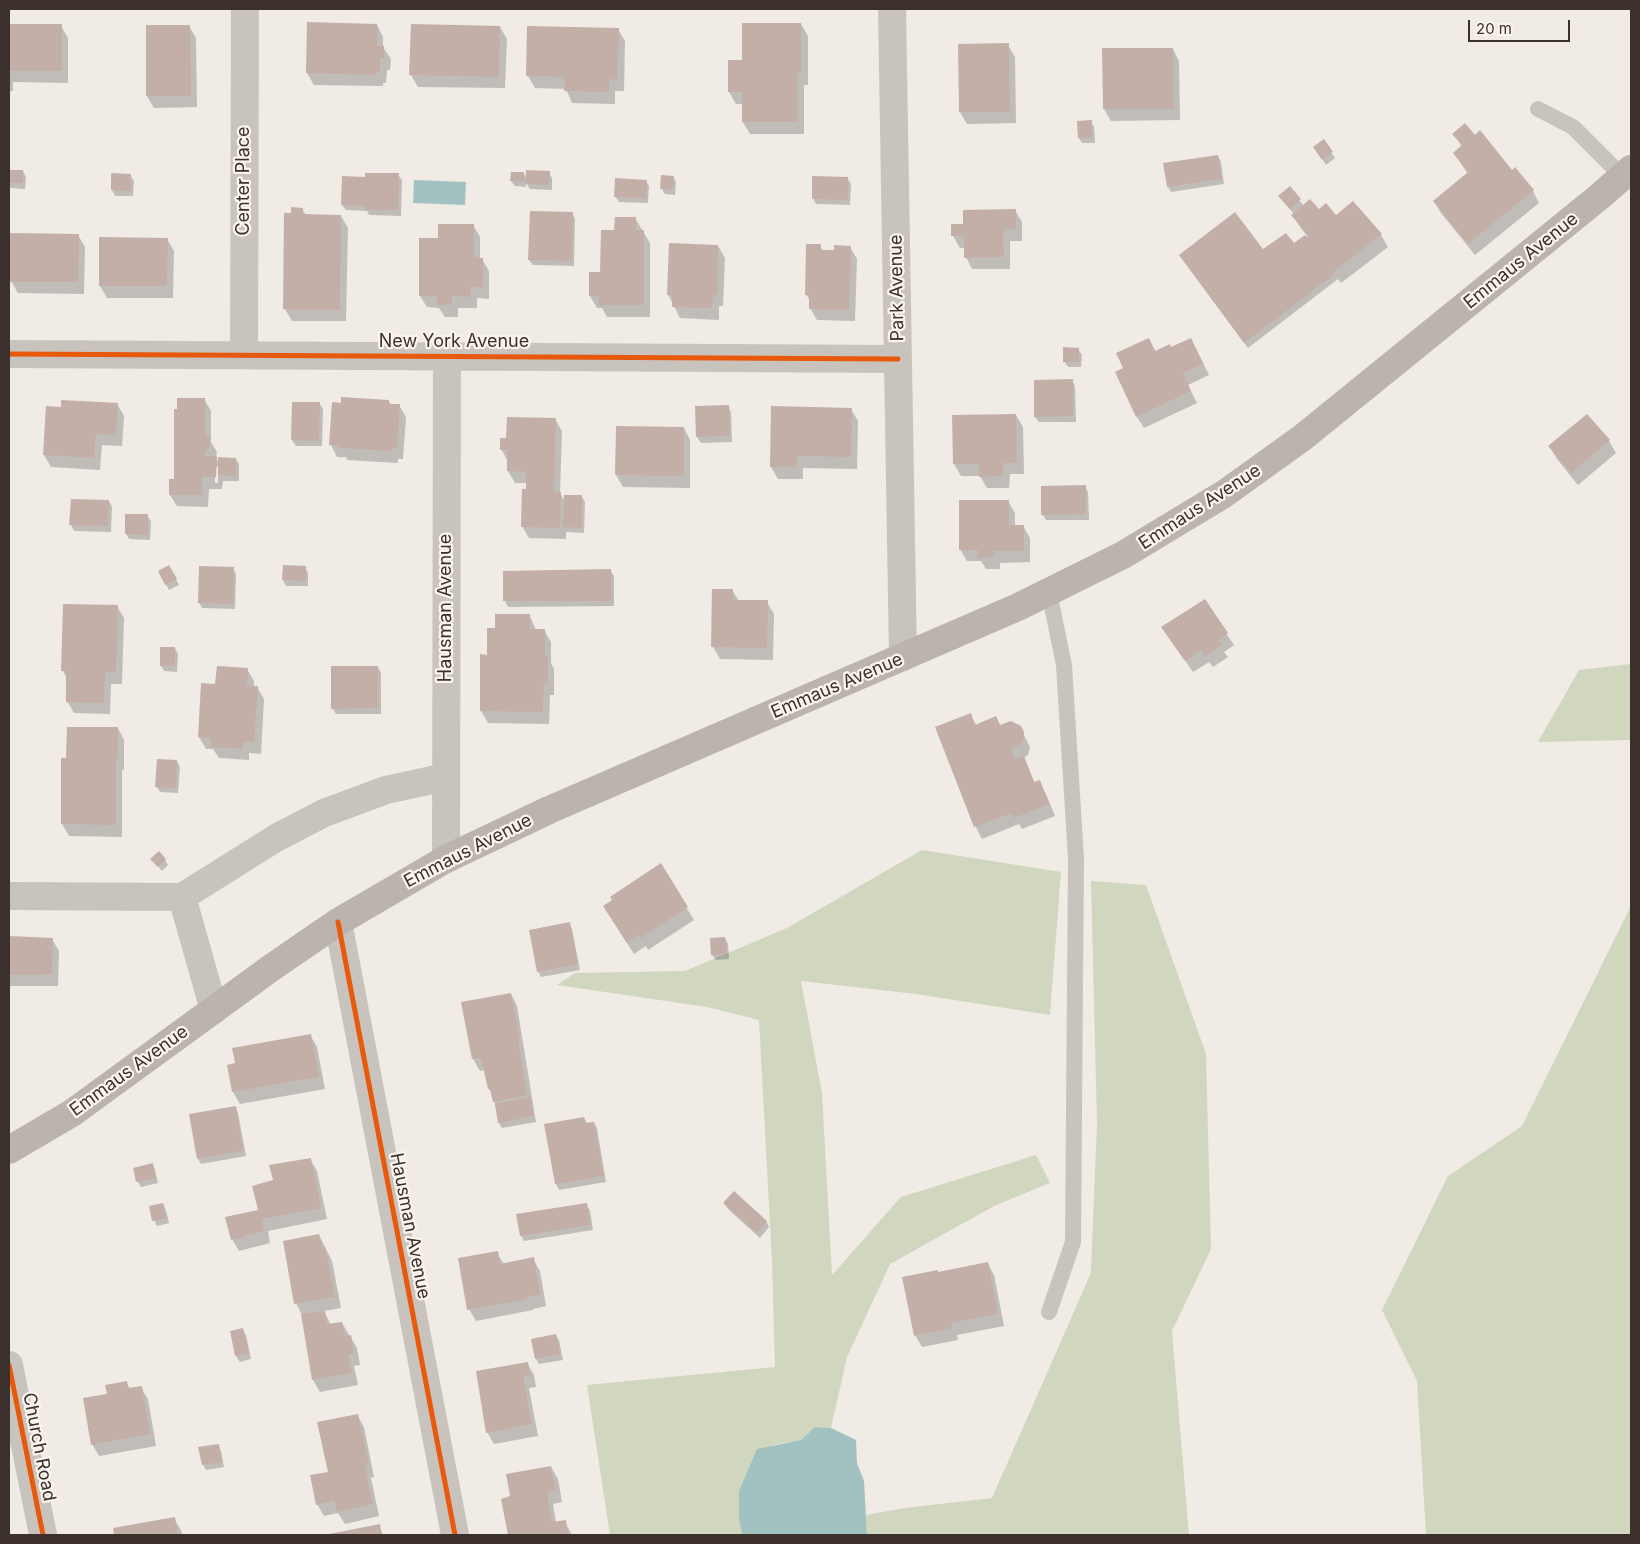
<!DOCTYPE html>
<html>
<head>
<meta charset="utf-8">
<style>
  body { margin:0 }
  #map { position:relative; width:1640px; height:1544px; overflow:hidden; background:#f0ebe5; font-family:Inter,sans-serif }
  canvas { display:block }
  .frame { position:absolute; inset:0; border:10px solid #3b302b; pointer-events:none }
  .scale { position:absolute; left:1468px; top:20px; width:102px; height:22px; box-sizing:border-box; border:2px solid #3b302b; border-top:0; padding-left:6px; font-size:15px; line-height:18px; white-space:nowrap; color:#3b302b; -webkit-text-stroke:4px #fbf5ee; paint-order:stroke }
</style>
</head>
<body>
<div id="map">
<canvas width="1640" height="1544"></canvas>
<div class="frame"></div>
<div class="scale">20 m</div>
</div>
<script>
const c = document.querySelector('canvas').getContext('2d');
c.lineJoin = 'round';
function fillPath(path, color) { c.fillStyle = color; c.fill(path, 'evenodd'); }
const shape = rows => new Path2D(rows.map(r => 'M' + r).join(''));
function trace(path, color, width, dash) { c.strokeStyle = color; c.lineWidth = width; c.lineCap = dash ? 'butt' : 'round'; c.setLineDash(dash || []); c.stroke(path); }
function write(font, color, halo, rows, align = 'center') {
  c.font = font + ' Inter,sans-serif'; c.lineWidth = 4.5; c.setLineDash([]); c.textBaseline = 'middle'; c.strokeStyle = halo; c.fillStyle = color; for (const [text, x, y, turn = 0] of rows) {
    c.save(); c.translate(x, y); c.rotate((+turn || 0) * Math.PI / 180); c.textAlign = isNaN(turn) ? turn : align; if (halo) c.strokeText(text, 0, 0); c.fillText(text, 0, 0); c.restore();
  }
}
const green = shape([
  [1631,664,1631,740,1538,742,1579,670],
  [922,850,1061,872,1050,1015,916,994,801,981,822,1093,832,1275,901,1197,1036,1155,1050,1183,996,1205,890,1264,847,1357,831,1428,815,1427,801,1440,773,1445,739,1519,742,1535,610,1535,587,1385,775,1367,772,1261,759,1020,707,1007,557,985,575,973,685,971,787,928],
  [1091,881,1146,885,1206,1054,1211,1249,1172,1331,1189,1535,867,1535,866,1515,905,1508,992,1498,1091,1273,1097,1123],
  [1631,906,1631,1535,1426,1535,1417,1381,1382,1310,1448,1176,1522,1126]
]);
const water = shape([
  [414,180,466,182,465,205,413,203],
  [815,1427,831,1428,856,1440,857,1463,864,1481,867,1535,742,1535,739,1519,739,1491,757,1449,801,1440]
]);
const shadow = shape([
  [801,24,808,36,808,85,804,85,804,134,750,134,743,122,743,104,736,104,729,92,744,61],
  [9,25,61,26,68,38,68,83,13,82,13,91,9,91],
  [377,25,383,37,383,47,391,59,390,70,387,70,386,83,383,83,383,86,314,85,307,73],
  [189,26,196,38,197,107,154,108,147,96],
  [500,27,507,39,505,88,418,87,411,75],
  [618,29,625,41,624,91,615,91,615,104,572,103,566,89,535,88,528,76],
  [959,45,1008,45,1015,57,1016,123,967,124,960,112],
  [1173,49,1179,61,1180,120,1111,121,1104,109],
  [1091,122,1094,127,1095,143,1082,143,1079,138],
  [1454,134,1474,136,1512,171,1515,169,1533,191,1539,203,1475,255,1441,213,1434,201,1468,174,1454,153,1462,147],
  [1323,141,1335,158,1326,165,1318,152],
  [1218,156,1221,162,1224,184,1171,192,1168,187],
  [9,171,23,171,26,177,25,189,11,188,9,185],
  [523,173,527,179,549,173,552,178,552,190,530,189,526,183,526,187,515,186,511,181],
  [112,175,130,175,134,181,133,196,115,196,112,190],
  [398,175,402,180,401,216,369,215,367,211,346,210,342,205,367,178],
  [673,177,676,182,675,195,665,194,662,189],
  [848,179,851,184,850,205,816,204,813,198],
  [646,181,649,186,648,203,619,202,615,196],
  [1289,188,1304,206,1336,217,1381,235,1388,247,1341,283,1338,279,1248,348,1184,261,1263,251,1294,245,1307,236,1300,227,1293,216,1294,214,1283,201],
  [302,209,306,215,341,216,348,228,346,321,292,321,285,309,292,214],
  [1015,210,1022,222,1022,241,1010,241,1010,269,972,269,966,257,965,248,960,248,953,236,964,225],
  [572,213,575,219,574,266,533,265,529,260],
  [635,218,650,243,650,317,607,317,602,308,597,308,590,296,601,273,616,231],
  [473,225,480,237,480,259,482,259,489,271,489,299,477,298,477,308,458,308,458,317,445,317,439,308,427,307,420,296,439,240],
  [78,235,85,247,84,294,18,293,11,281],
  [167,239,174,251,173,298,107,298,100,286],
  [718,246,725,258,723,306,719,306,719,320,680,318,668,294],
  [820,246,823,251,835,251,850,247,857,259,855,321,817,320,810,308,810,301,806,294],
  [1148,339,1156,352,1171,349,1197,351,1209,375,1188,385,1197,403,1144,428,1137,417],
  [1078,349,1082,355,1081,367,1068,367,1064,361],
  [1072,380,1075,386,1076,422,1039,422,1035,417],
  [204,399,211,411,211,442,217,452,216,458,219,463,236,459,239,464,239,481,223,481,222,489,209,489,208,507,177,506,170,495,175,480,178,410],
  [215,467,218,467,218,483,215,483],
  [389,401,391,405,399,405,406,417,403,459,398,459,398,463,347,460,346,457,337,457,331,445],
  [319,403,323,409,322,446,296,446,292,440],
  [117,404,124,416,122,446,102,445,100,470,51,467,44,455,62,409],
  [728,407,731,412,732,442,701,443,697,437,696,408],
  [851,409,858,421,857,469,803,468,803,479,778,479,771,467],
  [1016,415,1023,427,1024,474,1010,474,1009,488,987,488,980,476,961,476,954,464,954,416],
  [1587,416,1609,441,1616,453,1578,485,1557,459,1550,447],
  [555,419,562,431,560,494,565,501,582,497,585,502,584,533,566,532,566,539,529,538,522,526,527,483,515,483,508,471,508,461,501,449,508,439],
  [684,428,690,440,690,488,623,487,616,475],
  [1085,487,1088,492,1089,520,1046,520,1043,515],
  [109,501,112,507,111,532,74,531,71,525],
  [1008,501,1015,513,1015,526,1023,526,1030,538,1030,562,1000,563,1000,569,986,569,981,561,967,561,960,549],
  [147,516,151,521,150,540,129,539,126,534],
  [169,566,179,585,169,590,159,571],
  [305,567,308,573,308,586,286,586,283,580],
  [233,568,236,574,235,609,202,608,199,602],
  [610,570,614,576,614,606,508,607,505,601,505,572],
  [713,590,732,590,739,601,767,602,774,614,773,660,720,659,713,647],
  [1204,601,1234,645,1224,652,1228,657,1213,667,1209,662,1193,672,1170,639],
  [117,606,124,618,122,684,111,684,110,714,74,713,67,701,67,679,63,671],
  [530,616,536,630,544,630,551,642,551,663,554,669,554,695,550,695,549,724,488,723,481,711,481,656,489,656],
  [175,648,178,654,177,672,164,671,161,666],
  [378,667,381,673,381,714,336,714,333,709],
  [247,669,254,681,254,687,257,687,264,699,261,754,249,753,249,760,219,758,213,749,206,749,199,737,217,685],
  [970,715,977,726,996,718,1001,726,1020,727,1030,747,1028,755,1023,758,1035,783,1039,782,1046,794,1055,816,1022,829,1019,824,982,839,976,827,937,728],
  [118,728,124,740,124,770,122,769,122,837,69,836,62,824,67,759],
  [177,761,180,767,178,793,160,792,157,787],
  [152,859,165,860,168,865,162,871],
  [660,865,694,920,648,950,646,946,634,954,604,907],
  [569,924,572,929,580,970,541,977,538,971],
  [9,938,52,939,59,951,58,986,9,986],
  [725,938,728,944,729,959,716,960,712,955],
  [511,994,517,1006,536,1122,502,1128,499,1123,493,1096,489,1089,485,1070,480,1071,473,1059],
  [310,1035,317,1047,325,1089,240,1104,233,1092,228,1065,236,1064],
  [235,1107,238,1113,246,1156,201,1164,198,1159],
  [584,1118,587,1124,594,1123,597,1128,606,1182,559,1190,556,1184,546,1125],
  [310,1159,317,1171,327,1219,268,1231,270,1243,239,1251,232,1239,260,1211,274,1181],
  [152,1164,155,1170,158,1183,141,1187,138,1182,134,1169],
  [724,1203,766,1221,769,1227,760,1238,728,1209],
  [163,1204,166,1210,169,1223,157,1226,154,1220],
  [586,1205,590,1210,593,1230,524,1241,521,1235],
  [319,1235,332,1261,341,1308,324,1311,331,1325,342,1323,357,1348,360,1365,354,1366,358,1385,320,1392,313,1380,302,1315,296,1303],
  [497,1253,504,1264,533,1259,540,1271,546,1306,533,1309,533,1310,476,1321,469,1309],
  [988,1264,994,1275,1004,1326,957,1335,958,1340,922,1347,915,1335],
  [243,1330,246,1335,251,1359,240,1362,236,1356,231,1332],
  [556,1335,559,1340,563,1360,539,1364,536,1359],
  [527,1363,534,1375,536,1387,529,1388,538,1436,494,1444,487,1432],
  [126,1382,130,1389,141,1388,148,1399,156,1446,99,1456,92,1444,108,1395],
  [357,1415,364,1427,374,1477,371,1478,379,1516,345,1524,338,1513,324,1516,317,1504,330,1472],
  [218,1445,221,1451,224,1467,206,1470,203,1464],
  [551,1467,558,1479,562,1502,553,1504,556,1523,565,1522,572,1535,509,1535,503,1500,511,1497],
  [174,1519,181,1530,182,1535,116,1535,114,1529],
  [379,1526,383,1535,330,1535]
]);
const building = shape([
  [307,22,377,24,377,46,384,46,384,58,380,58,380,71,377,71,377,75,306,73],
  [742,23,801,23,801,73,797,73,798,122,742,122,742,92,728,92,728,60,742,60],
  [9,24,62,24,62,71,9,71],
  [411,24,500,26,499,77,409,75],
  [146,25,190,25,191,96,146,96],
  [527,26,619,28,617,80,609,79,609,92,564,91,565,77,526,76],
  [1009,43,1010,112,959,112,958,44],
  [1102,48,1173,48,1174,109,1103,109],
  [1092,120,1092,138,1078,138,1077,121],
  [1465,123,1475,135,1480,130,1512,170,1515,167,1534,190,1468,244,1433,201,1468,172,1453,153,1462,145,1452,134],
  [1324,139,1333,152,1322,160,1313,147],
  [1218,155,1222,179,1167,187,1163,163],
  [9,170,23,170,23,183,9,183],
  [526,170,550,171,549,185,525,184],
  [511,172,524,172,524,181,510,181],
  [111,173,131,174,131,191,111,190],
  [365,173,399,173,398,210,365,210,365,206,341,205,342,176,365,177],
  [661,175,674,176,673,189,660,189],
  [812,176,848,177,848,200,812,199],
  [615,178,647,180,646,198,614,197],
  [1290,186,1301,199,1290,209,1278,196],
  [1310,199,1319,209,1326,203,1336,215,1353,201,1382,234,1333,272,1335,274,1244,343,1179,255,1235,212,1263,249,1286,233,1294,243,1305,235,1307,238,1309,236,1291,215],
  [291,207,303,208,303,214,341,215,340,310,283,309,284,213,291,213],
  [1016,209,1016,229,1003,229,1004,257,964,258,964,236,951,236,951,224,963,224,963,210],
  [530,211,573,212,572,261,528,260],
  [615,217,636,217,636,230,644,230,644,305,599,305,599,297,589,296,589,272,600,272,601,230,614,230],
  [438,224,474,224,474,258,483,258,483,287,471,287,470,297,452,296,452,305,436,305,437,296,419,296,419,238,438,238],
  [10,233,79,234,78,282,10,282],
  [99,237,168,238,167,286,99,286],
  [669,243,718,245,717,295,713,295,712,308,672,307,672,295,667,295],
  [806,244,821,244,821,250,834,250,834,245,851,246,849,310,809,309,809,295,805,295],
  [1149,338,1155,351,1170,344,1171,347,1191,338,1203,363,1183,373,1191,391,1136,417,1115,372,1123,368,1116,353],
  [1063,347,1079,348,1079,362,1063,362],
  [1073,379,1073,416,1034,417,1034,380],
  [341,397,389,400,389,404,400,404,397,448,392,448,391,451,339,448,339,446,329,445,332,402,341,403],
  [177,398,205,398,205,435,210,438,210,447,205,452,205,456,217,456,216,477,202,477,202,495,169,495,169,479,174,479,174,409,177,409],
  [61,400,118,403,116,435,96,434,94,458,43,455,46,406,61,407],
  [292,402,320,402,319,441,291,440],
  [729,405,730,436,696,437,695,406],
  [771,406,852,408,851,457,797,456,797,467,770,467],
  [1016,414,1017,463,1003,463,1003,476,979,477,979,464,953,464,952,415],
  [1587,414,1610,440,1571,473,1548,446],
  [507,417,556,418,554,491,561,492,560,528,521,527,522,489,526,489,526,472,507,471,507,450,500,450,500,438,506,438],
  [616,426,684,427,684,476,615,475],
  [218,457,236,458,236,476,218,475],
  [1086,485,1086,514,1041,515,1041,486],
  [564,495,582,495,582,528,563,527],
  [71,499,109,500,108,526,69,525],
  [959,500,1009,500,1009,525,1024,525,1024,551,994,551,994,557,978,558,978,550,959,550],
  [125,514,148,514,148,535,125,534],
  [169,565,177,579,165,585,158,571],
  [283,565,306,566,306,581,282,580],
  [199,566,234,567,233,604,198,603],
  [611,569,612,601,503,601,503,571],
  [712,589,733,589,733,600,768,600,767,648,711,647],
  [1205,599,1228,633,1218,640,1222,645,1205,656,1201,650,1185,661,1161,627],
  [63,604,118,605,116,672,105,672,104,703,66,702,66,671,61,671],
  [495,614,530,614,530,629,545,629,545,656,548,655,548,684,544,684,543,712,480,711,480,654,487,655,487,628,495,628],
  [160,647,175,647,175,666,160,666],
  [217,666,248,668,247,686,258,686,254,742,243,741,243,749,211,747,211,738,198,737,201,683,215,684],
  [331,666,378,666,379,708,331,709],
  [971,713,975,725,996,716,1000,725,1011,721,1021,726,1024,732,1024,739,1022,743,1011,749,1015,759,1024,756,1034,782,1040,780,1049,804,1014,818,1012,813,974,827,935,727],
  [67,727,118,727,118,759,116,758,116,825,61,824,61,758,66,758],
  [157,759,177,760,176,788,155,787],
  [159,851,166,859,158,867,150,859],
  [661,863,688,907,641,938,638,935,627,943,603,906,612,900,610,897],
  [570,922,578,964,537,972,529,930],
  [9,936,53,938,52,974,9,975],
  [725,937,727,954,711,955,710,938],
  [511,993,520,1039,518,1040,527,1095,493,1102,490,1089,488,1089,481,1058,472,1059,461,1002],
  [311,1034,319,1077,232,1092,227,1065,235,1063,232,1048],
  [530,1097,534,1116,498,1123,495,1104],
  [236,1106,243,1151,197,1159,189,1114],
  [584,1117,586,1123,594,1122,604,1176,555,1184,544,1124],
  [311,1158,321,1208,262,1219,264,1231,231,1240,225,1217,258,1210,252,1186,273,1180,269,1165],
  [153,1163,156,1178,136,1182,133,1168],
  [734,1191,767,1221,757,1233,723,1203],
  [163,1203,166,1218,152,1221,149,1206],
  [587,1203,590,1225,520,1236,516,1214],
  [319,1234,322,1248,325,1247,335,1297,294,1304,283,1241],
  [498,1251,500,1264,534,1257,540,1294,527,1297,527,1299,467,1310,458,1258],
  [988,1262,998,1314,951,1323,952,1328,914,1336,902,1277,938,1270,938,1272],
  [325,1311,327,1324,342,1322,345,1336,351,1335,354,1353,348,1355,352,1373,312,1380,301,1314],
  [243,1328,249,1353,235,1356,230,1331],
  [556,1334,560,1354,535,1359,531,1339],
  [528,1362,530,1375,523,1376,532,1424,486,1433,476,1371],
  [127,1381,128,1388,142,1386,150,1434,91,1445,83,1398,107,1394,105,1385],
  [358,1414,369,1465,365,1466,373,1504,337,1512,334,1500,316,1505,310,1475,328,1472,317,1422],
  [219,1444,222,1462,202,1465,198,1447],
  [551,1466,556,1490,547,1492,552,1522,566,1520,568,1535,508,1535,501,1499,510,1496,506,1474],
  [175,1517,178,1535,114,1535,113,1528],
  [380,1524,382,1535,329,1535,329,1534]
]);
const lane = shape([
  [1538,109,1573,127,1622,176],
  [1049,592,1064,665,1076,858,1073,1242,1049,1312]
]);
const street = shape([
  [892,9,903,657],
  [9,354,898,359],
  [244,354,245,9],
  [446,859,447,356],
  [9,896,182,897,214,1010],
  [182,897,276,838,324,813,386,790,446,777],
  [338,922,455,1535],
  [9,1365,43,1535]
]);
const secondary = shape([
  [9,1150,72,1113,271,968,338,922,446,859,549,810,1018,607,1123,555,1224,494,1302,438,1599,197,1631,169]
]);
const cycleway = shape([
  [9,354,898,359],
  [338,922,455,1535],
  [9,1365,43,1535]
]);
const streetNames = [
  ["Center Place",244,181,-90],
  ["Emmaus Avenue",1521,261,-39],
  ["Park Avenue",897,288,-91],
  ["New York Avenue",454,342],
  ["Emmaus Avenue",1200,507,-33],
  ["Hausman Avenue",446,608,-90],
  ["Emmaus Avenue",837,686,-23],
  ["Emmaus Avenue",468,851,-27],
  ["Emmaus Avenue",129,1071,-36],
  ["Hausman Avenue",410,1226,79],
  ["Church Road",39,1447,79]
];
fillPath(green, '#d1d6bf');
fillPath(water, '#a1c2c1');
fillPath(shadow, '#0003');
fillPath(building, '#c3afa7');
trace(lane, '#c9c3be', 16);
trace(street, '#c9c3be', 28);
trace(secondary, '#bab3ae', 28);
trace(cycleway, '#e8590c', 5);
write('18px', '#3b302b', '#fbf5ee', streetNames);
</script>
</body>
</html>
